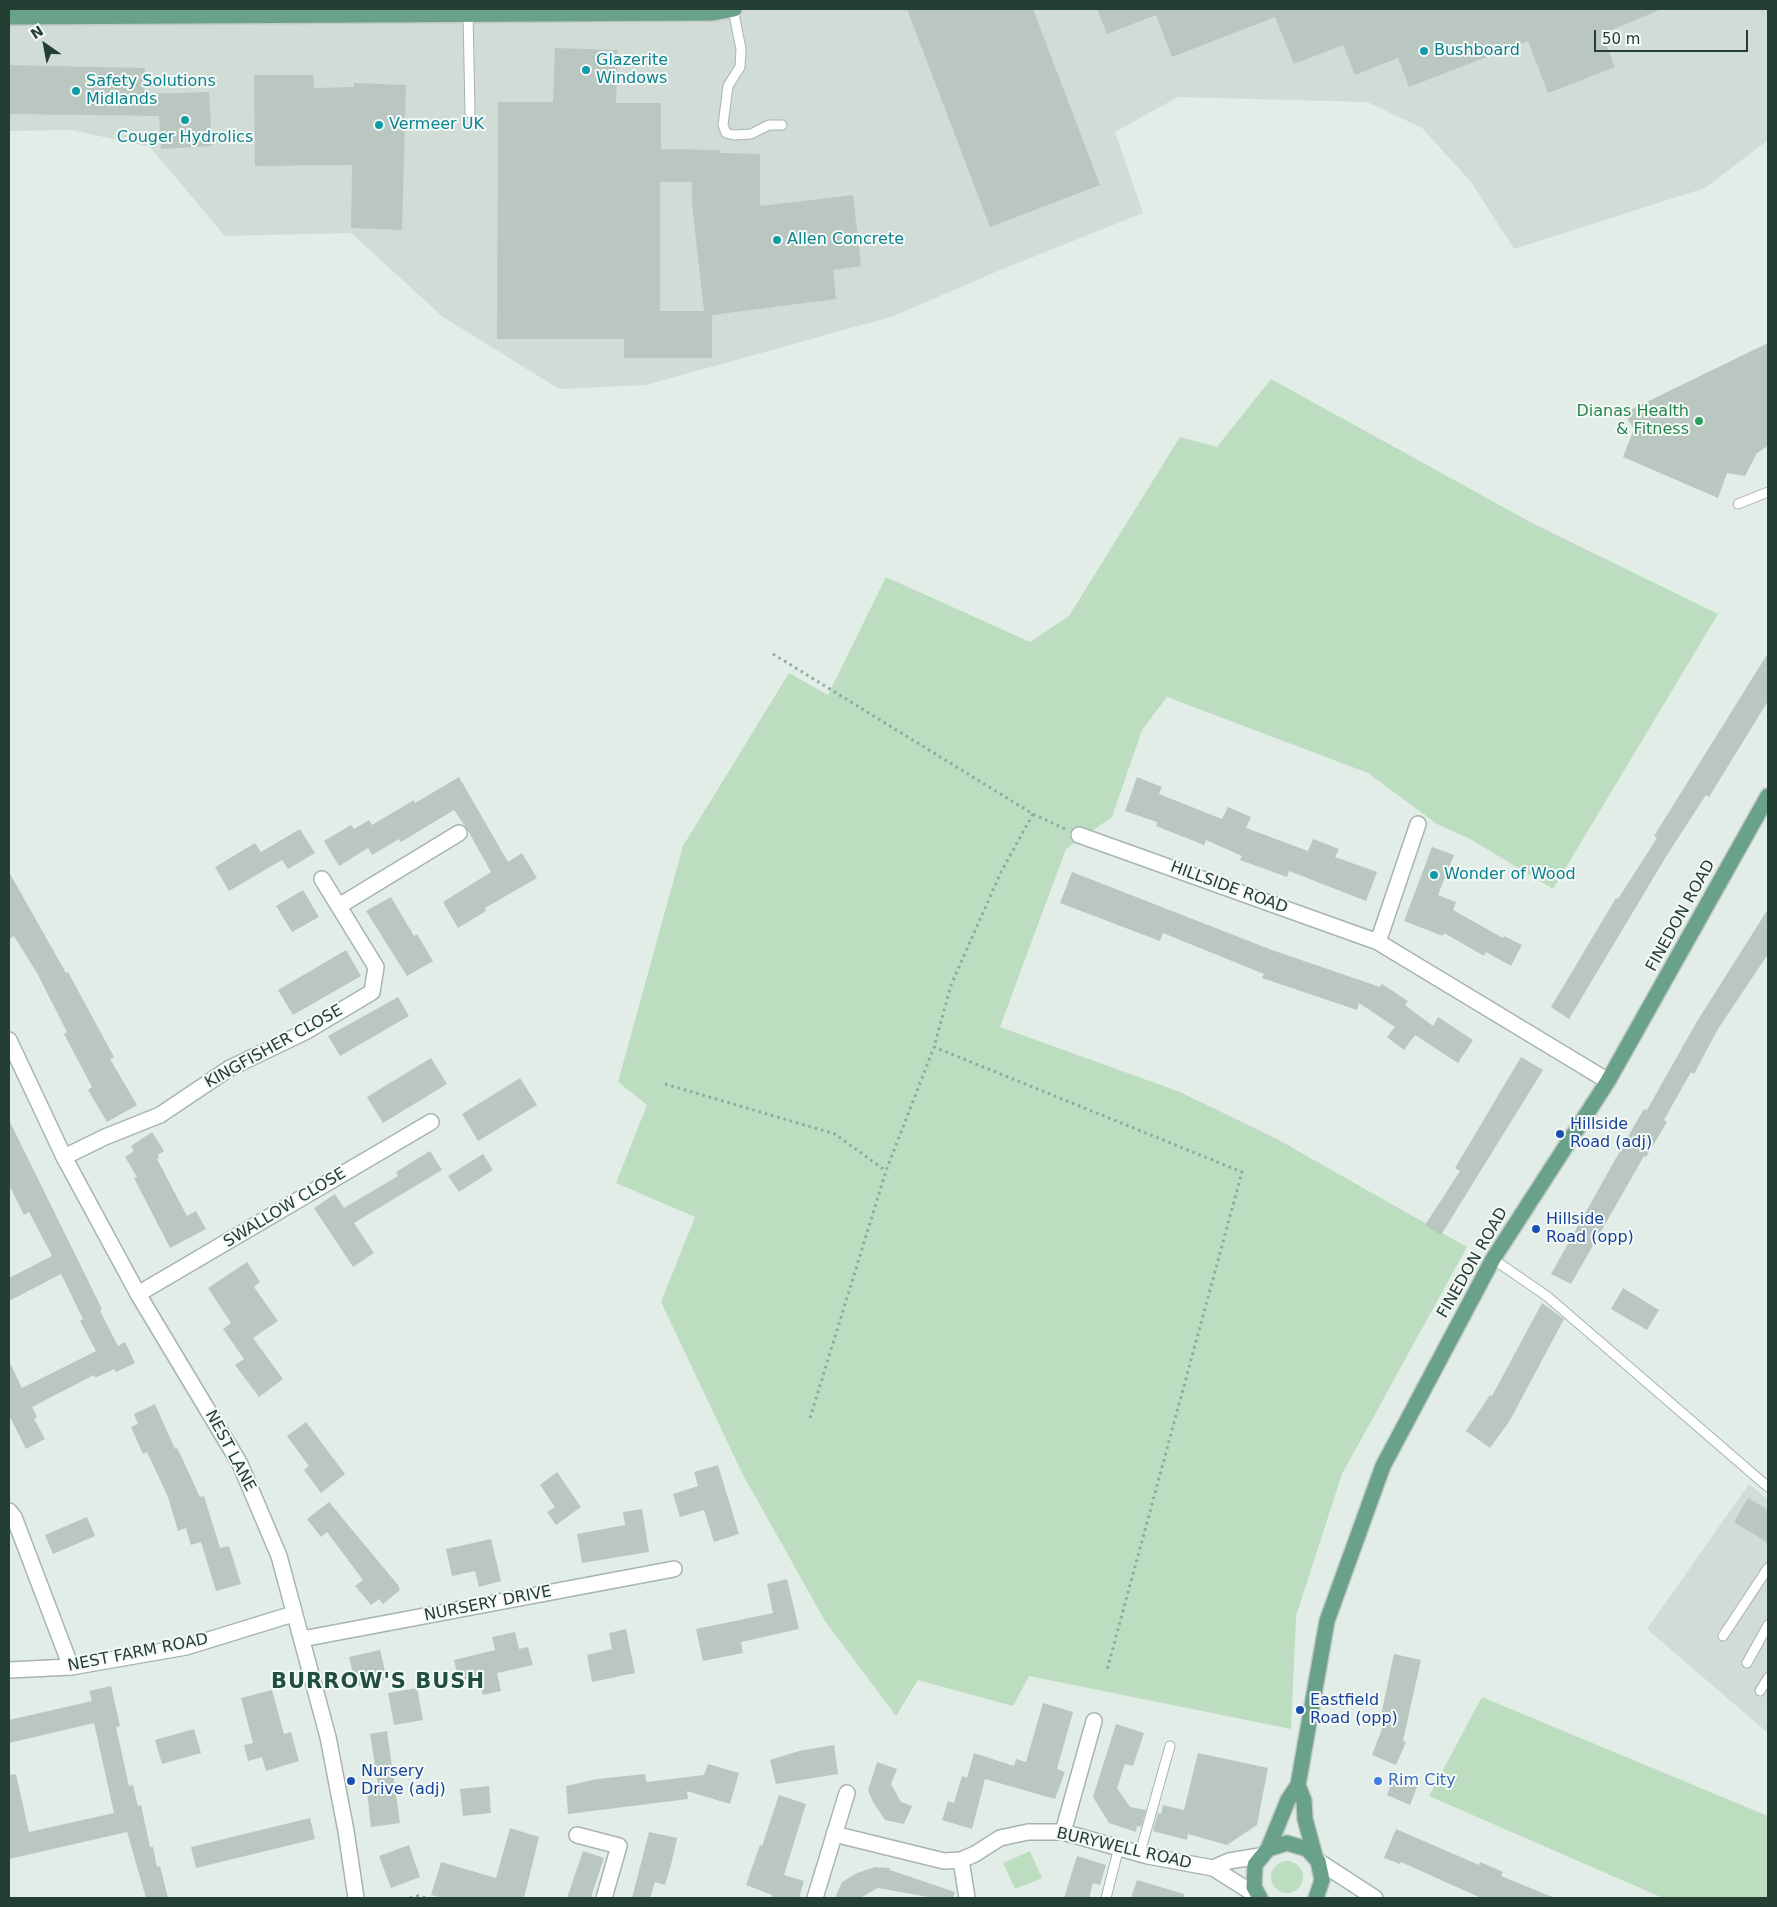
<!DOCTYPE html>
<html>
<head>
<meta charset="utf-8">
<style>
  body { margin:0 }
  #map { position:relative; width:1777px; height:1907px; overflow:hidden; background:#e3ede7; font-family:"DejaVu Sans",sans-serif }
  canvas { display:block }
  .frame { position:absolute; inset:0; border:10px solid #233e33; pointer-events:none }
  .north { position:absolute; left:20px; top:20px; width:50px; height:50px; -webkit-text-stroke:4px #f4f9f6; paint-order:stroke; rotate:327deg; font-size:14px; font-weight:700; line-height:20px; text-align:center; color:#233e33 }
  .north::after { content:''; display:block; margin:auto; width:18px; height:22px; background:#233e33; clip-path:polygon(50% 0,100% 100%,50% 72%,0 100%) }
  .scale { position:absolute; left:1594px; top:30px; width:154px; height:22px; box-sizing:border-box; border:2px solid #233e33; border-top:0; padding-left:6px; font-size:15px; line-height:18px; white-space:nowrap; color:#233e33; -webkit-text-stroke:4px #f4f9f6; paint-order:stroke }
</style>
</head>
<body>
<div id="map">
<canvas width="1777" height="1907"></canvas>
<div class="frame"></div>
<div class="north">N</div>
<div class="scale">50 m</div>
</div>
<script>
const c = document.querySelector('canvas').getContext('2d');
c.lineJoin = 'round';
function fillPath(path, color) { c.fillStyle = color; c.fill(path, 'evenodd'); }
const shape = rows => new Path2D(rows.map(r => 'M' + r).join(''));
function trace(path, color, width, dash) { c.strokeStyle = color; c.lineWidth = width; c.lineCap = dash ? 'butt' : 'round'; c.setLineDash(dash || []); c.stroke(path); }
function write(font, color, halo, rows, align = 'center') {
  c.font = font + ' "DejaVu Sans",sans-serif'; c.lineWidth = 4; c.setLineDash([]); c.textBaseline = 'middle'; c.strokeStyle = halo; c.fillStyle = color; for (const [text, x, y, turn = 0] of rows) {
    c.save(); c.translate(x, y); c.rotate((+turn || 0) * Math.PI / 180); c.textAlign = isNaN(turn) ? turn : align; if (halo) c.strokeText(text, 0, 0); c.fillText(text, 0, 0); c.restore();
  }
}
const built = shape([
  [9,9,1768,9,1768,140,1705,188,1514,249,1471,182,1422,128,1367,102,1178,97,1115,132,1143,213,993,273,894,316,646,385,559,389,443,317,351,233,225,236,150,147,71,130,9,131],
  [1749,1484,1768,1500,1768,1733,1647,1629]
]);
const green = shape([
  [1271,379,1532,523,1718,614,1553,889,1470,839,1437,824,1368,773,1167,697,1142,730,1112,817,1066,849,1000,1027,1180,1092,1277,1139,1467,1247,1342,1474,1296,1616,1291,1729,1029,1676,1013,1706,918,1680,896,1716,825,1621,742,1473,661,1302,695,1217,616,1183,647,1105,618,1082,683,846,789,673,828,695,886,577,1030,642,1069,616,1180,437,1217,447],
  [1482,1697,1768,1816,1768,1898,1663,1898,1429,1796],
  [1030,1851,1042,1878,1015,1889,1003,1863],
  '1271 1877a16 16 0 1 1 32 0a16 16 0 1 1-32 0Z'
]);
const building = shape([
  [907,9,1033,9,1100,185,990,227],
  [1097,9,1662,9,1602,34,1615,67,1548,93,1528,41,1409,87,1398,58,1355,75,1343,45,1294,64,1275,17,1172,57,1156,15,1107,34],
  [555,48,618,50,616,103,661,103,661,149,720,150,720,153,760,154,760,206,853,195,861,266,833,270,836,299,712,315,712,358,624,358,624,339,497,339,498,102,553,102],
  [660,182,692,182,692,204,704,311,660,311],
  [9,65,145,68,144,94,209,92,212,146,161,149,159,116,9,114],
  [254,75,313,75,314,88,354,87,354,83,406,85,402,230,351,228,352,165,255,166],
  [1768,343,1768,446,1757,453,1745,476,1727,473,1718,498,1623,457,1634,429,1624,413],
  [1768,653,1768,701,1709,797,1706,795,1667,855,1569,1019,1551,1007,1616,898,1618,899,1657,838,1654,836],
  [459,777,508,862,522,853,537,878,485,908,486,911,458,928,443,902,491,872,467,829,454,810,401,842,399,839,372,855,368,848,339,866,324,841,351,825,354,829,369,820,372,825,414,800,415,803],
  [1137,777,1162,787,1159,794,1222,819,1228,807,1251,817,1246,828,1308,851,1313,839,1339,849,1335,857,1377,872,1366,901,1289,871,1287,877,1240,860,1242,856,1206,840,1204,845,1156,826,1157,822,1125,811],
  [300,829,315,853,288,869,282,860,229,891,215,867,255,843,261,852],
  [1432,847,1454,855,1438,895,1456,902,1453,910,1503,938,1504,936,1522,945,1511,966,1486,952,1484,956,1444,933,1443,936,1404,921],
  [9,872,66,973,68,972,114,1057,110,1059,137,1105,107,1122,88,1090,92,1087,64,1034,67,1032,37,973,14,936,9,939],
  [1072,872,1272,950,1380,987,1382,984,1408,1001,1405,1005,1433,1026,1438,1017,1473,1040,1458,1063,1415,1035,1404,1050,1387,1037,1395,1027,1359,1003,1357,1010,1262,978,1264,974,1163,933,1160,941,1060,903],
  [303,890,319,917,292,932,276,906],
  [391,897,414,936,417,934,433,961,407,976,366,911],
  [1768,909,1768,954,1718,1029,1694,1074,1691,1072,1664,1120,1667,1122,1646,1157,1644,1156,1571,1284,1551,1274,1634,1126,1644,1109,1647,1110,1696,1023],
  [346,950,361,976,293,1015,278,990],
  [398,997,409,1016,340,1056,328,1036],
  [1521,1057,1543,1070,1441,1235,1425,1225,1460,1171,1455,1168],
  [431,1058,447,1084,383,1123,367,1097],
  [520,1078,537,1105,478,1141,462,1114],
  [9,1120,102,1309,100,1311,118,1346,125,1342,135,1363,116,1372,114,1369,95,1378,94,1375,32,1407,37,1417,34,1419,45,1439,26,1449,9,1415,9,1361,22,1388,96,1351,80,1321,83,1319,61,1274,9,1301,9,1278,52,1256,29,1212,24,1215,9,1185],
  [152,1132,164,1151,158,1155,159,1158,157,1159,187,1216,196,1211,206,1229,170,1248,134,1178,137,1177,125,1157,134,1151,131,1146],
  [430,1151,442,1170,354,1223,374,1253,353,1267,314,1208,335,1194,344,1208,398,1176,396,1172],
  [483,1154,493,1170,459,1192,448,1176],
  [247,1262,260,1282,254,1287,278,1321,253,1338,283,1379,259,1397,235,1365,244,1359,223,1329,231,1323,208,1288],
  [1623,1288,1659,1310,1647,1330,1611,1309],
  [1542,1303,1564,1319,1509,1422,1490,1448,1466,1431,1490,1395,1492,1396],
  [155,1404,175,1449,177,1448,182,1458,200,1497,204,1496,220,1548,229,1546,241,1584,216,1591,201,1542,191,1545,186,1528,178,1531,168,1497,147,1452,143,1454,131,1427,138,1424,134,1414],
  [306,1422,345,1474,321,1493,304,1470,309,1466,287,1436],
  [718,1465,739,1534,714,1542,704,1510,680,1517,673,1494,698,1486,694,1472],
  [557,1472,581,1507,556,1525,547,1512,555,1507,540,1485],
  [1748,1498,1768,1510,1768,1543,1734,1522],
  [329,1502,398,1585,400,1590,383,1604,379,1599,371,1605,355,1586,363,1580,327,1532,321,1537,307,1519],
  [642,1509,649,1552,582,1563,577,1534,625,1525,623,1512],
  [87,1517,95,1536,53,1554,45,1535],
  [491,1539,501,1581,479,1587,475,1571,452,1576,446,1549],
  [787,1579,799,1629,741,1642,743,1653,703,1661,696,1629,773,1613,767,1584],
  [626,1629,635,1673,592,1682,587,1655,612,1649,609,1633],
  [515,1632,519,1649,528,1647,533,1665,497,1673,501,1691,483,1695,478,1676,459,1681,454,1660,495,1650,492,1637],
  [380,1650,387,1679,356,1686,349,1657],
  [1394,1654,1421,1660,1403,1741,1406,1742,1396,1765,1372,1755,1385,1721,1380,1720],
  [111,1686,120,1726,116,1727,129,1786,133,1785,138,1806,141,1805,150,1847,153,1847,157,1867,160,1866,168,1898,146,1898,127,1832,9,1859,9,1775,16,1774,29,1832,114,1813,94,1723,9,1743,9,1720,92,1701,89,1691],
  [417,1688,423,1720,394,1725,388,1693],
  [272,1690,284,1734,291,1732,299,1761,266,1771,262,1757,248,1761,244,1745,253,1743,241,1698],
  [1043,1703,1073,1712,1057,1769,1065,1772,1055,1799,985,1779,972,1829,942,1820,948,1801,954,1803,962,1776,967,1778,974,1753,1014,1766,1016,1759,1026,1762],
  [1116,1724,1144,1733,1133,1766,1125,1764,1117,1788,1130,1807,1146,1810,1141,1827,1137,1826,1136,1832,1109,1823,1093,1797],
  [194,1729,201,1753,162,1764,155,1740],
  [387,1731,400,1823,371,1827,367,1792,379,1790,370,1734],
  [834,1745,838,1774,776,1784,770,1760,799,1751],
  [1198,1753,1268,1768,1257,1825,1227,1845,1188,1834,1187,1840,1153,1831,1158,1813,1161,1814,1163,1805,1184,1810],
  [877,1762,897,1769,891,1784,901,1802,912,1806,904,1824,885,1820,873,1802,868,1790],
  [708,1764,739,1773,730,1804,687,1791,688,1799,568,1814,566,1786,597,1779,645,1774,646,1782,704,1775],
  [1394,1777,1417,1787,1410,1805,1387,1795],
  [489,1786,491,1813,463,1816,460,1789],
  [779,1795,806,1804,784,1875,804,1881,799,1898,771,1898,772,1895,746,1885,760,1845,762,1846],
  [310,1818,315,1839,196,1868,191,1847],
  [510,1828,539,1837,524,1898,443,1898,431,1895,441,1862,496,1878],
  [1396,1829,1479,1865,1480,1862,1503,1872,1501,1876,1555,1898,1481,1898,1401,1862,1400,1864,1384,1858],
  [649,1832,677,1838,672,1861,665,1885,655,1882,650,1898,632,1898],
  [409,1845,420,1877,391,1888,379,1856],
  [583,1851,604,1858,593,1891,591,1898,567,1898],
  [1077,1856,1106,1865,1100,1885,1093,1883,1089,1898,1064,1898],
  [875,1867,890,1868,890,1870,955,1892,953,1898,934,1898,878,1888,860,1898,835,1898,842,1882,857,1873],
  [1137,1880,1184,1894,1184,1898,1131,1898]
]);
const path = shape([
  [773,654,1033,814,1065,829],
  [1033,814,1001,872,951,985,934,1047,1242,1172,1107,1670],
  [665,1084,835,1134,886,1171],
  [810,1418,886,1171,934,1047],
  [410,1898,418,1896,426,1898]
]);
const service = shape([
  [733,9,741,49,740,67,728,86,723,125,726,133,734,135,751,134,769,125,782,125],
  [468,14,470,113],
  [1738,504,1768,492],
  [1493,1259,1548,1297,1768,1487],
  [1723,1636,1768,1568],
  [1747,1663,1768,1625],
  [1760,1691,1768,1678],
  [1140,1853,1170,1746],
  [1106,1898,1119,1847]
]);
const minor = shape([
  [1079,835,1378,942,1608,1081],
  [339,906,459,833],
  [1378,942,1418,824],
  [64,1157,105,1137,160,1115,230,1068,305,1032,372,992,376,967,322,879],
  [138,1294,431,1122],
  [9,1511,14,1517,71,1667],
  [302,1639,674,1569],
  [1063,1832,1094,1721],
  [834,1834,944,1861,961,1860,975,1854,1000,1838,1028,1832,1063,1832,1148,1856,1213,1868,1259,1897],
  [577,1835,619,1846,604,1898],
  [961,1860,967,1898],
  [1213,1868,1229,1861,1260,1856],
  [815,1898,847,1793]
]);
const tertiary = shape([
  [9,1040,64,1157,138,1294,240,1464,279,1556,328,1737,346,1831,356,1898],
  [9,1670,71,1667,186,1647,293,1614]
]);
const secondary = shape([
  [1318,1861,1375,1898]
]);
const primary = shape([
  [9,17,713,13,734,9],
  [1298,1785,1304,1801,1305,1819,1315,1856],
  [1268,1849,1288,1800,1298,1785,1327,1621,1383,1466,1493,1259,1608,1081,1768,796],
  [1260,1898,1254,1887,1255,1865,1268,1849,1287,1843,1307,1849,1318,1861,1322,1880,1316,1898]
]);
const markers = [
  [1424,51,5,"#0f9aa8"],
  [586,70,5,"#0f9aa8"],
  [76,91,5,"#0f9aa8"],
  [185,120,5,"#0f9aa8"],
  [379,125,5,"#0f9aa8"],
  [777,240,5,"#0f9aa8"],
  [1699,421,5,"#2e9e5b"],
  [1434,875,5,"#0f9aa8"],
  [1560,1134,5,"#1a4fb4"],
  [1536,1229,5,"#1a4fb4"],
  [1300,1710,5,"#1a4fb4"],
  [351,1781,5,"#1a4fb4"],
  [1378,1781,5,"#3f7fe0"]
];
const cultureNames = [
  ["Bushboard",1434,51],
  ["Glazerite",596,61],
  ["Windows",596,79],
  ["Safety Solutions",86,82],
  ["Midlands",86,100],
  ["Vermeer UK",389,125],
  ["Couger Hydrolics",185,138,"center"],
  ["Allen Concrete",787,240],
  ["Wonder of Wood",1444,875]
];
const leisureNames = [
  ["Dianas Health",1689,412],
  ["& Fitness",1689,430]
];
const streetNames = [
  ["HILLSIDE ROAD",1229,888,20],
  ["FINEDON ROAD",1681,916,-61],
  ["KINGFISHER CLOSE",274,1047,-29],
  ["SWALLOW CLOSE",285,1208,-31],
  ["FINEDON ROAD",1473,1263,-60],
  ["NEST LANE",230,1451,62],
  ["NURSERY DRIVE",488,1604,-11],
  ["NEST FARM ROAD",138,1653,-11],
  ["BURYWELL ROAD",1124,1849,13]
];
const transitNames = [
  ["Hillside",1570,1125],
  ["Road (adj)",1570,1143],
  ["Hillside",1546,1220],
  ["Road (opp)",1546,1238],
  ["Eastfield",1310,1701],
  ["Road (opp)",1310,1719],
  ["Nursery",361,1772],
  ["Drive (adj)",361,1790]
];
const shopNames = [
  ["Rim City",1388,1781]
];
const districtNames = [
  ["BURROW'S BUSH",378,1683]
];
fillPath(built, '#d2dcd6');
fillPath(green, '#bdddc1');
fillPath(building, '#b9c7c0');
trace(service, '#a6b5ad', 11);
trace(minor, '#a6b5ad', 18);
trace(tertiary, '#a6b5ad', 18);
trace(secondary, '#a2b8ae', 18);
trace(primary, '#c1c9c6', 18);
trace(path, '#85af9c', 3, [2.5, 4]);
trace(service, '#fff', 9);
trace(minor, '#fff', 15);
trace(tertiary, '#fff', 15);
trace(secondary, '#fff', 15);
trace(primary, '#69a18b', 15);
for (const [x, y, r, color] of markers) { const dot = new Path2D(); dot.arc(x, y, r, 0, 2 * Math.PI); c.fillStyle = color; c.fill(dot); trace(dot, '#f4f9f6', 2); }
write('16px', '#0d838f', '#f4f9f6', cultureNames, 'left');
write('16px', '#27864d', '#f4f9f6', leisureNames, 'right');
write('16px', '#233e33', '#f4f9f6', streetNames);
write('16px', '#164399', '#f4f9f6', transitNames, 'left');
write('16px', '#366cbe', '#f4f9f6', shopNames, 'left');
c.letterSpacing = '1px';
write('bold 21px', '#204f3d', '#f4f9f6', districtNames);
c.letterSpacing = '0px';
</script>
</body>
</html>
